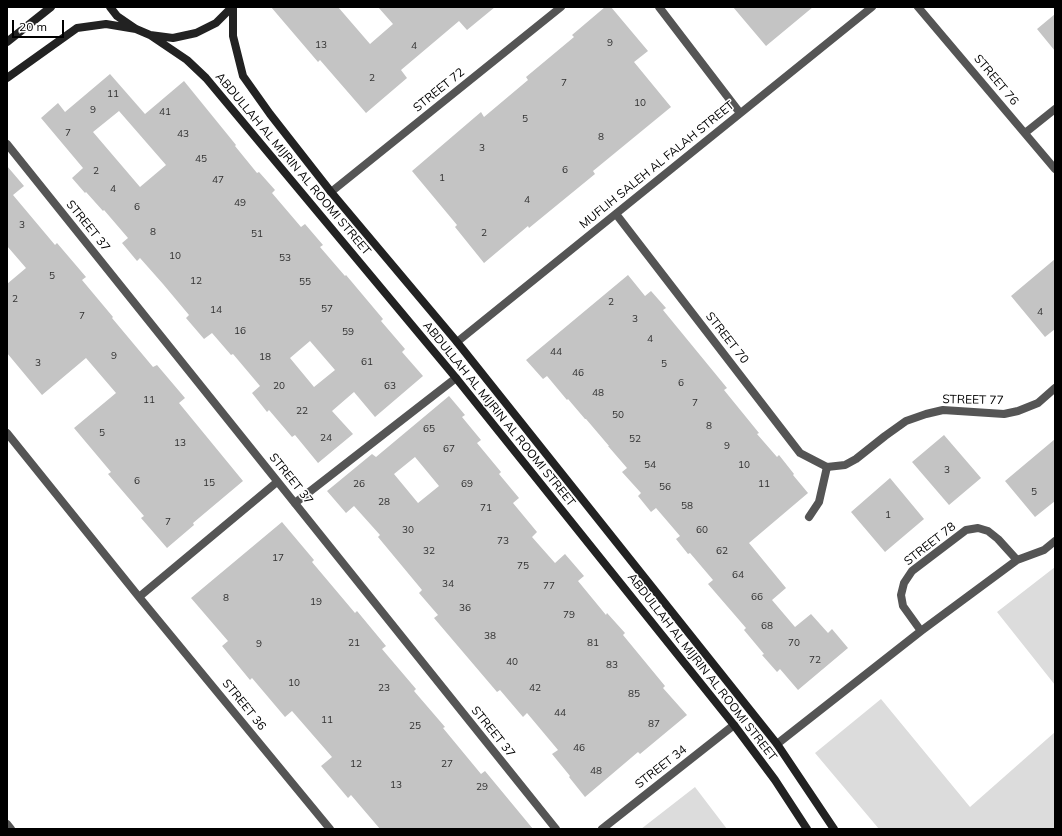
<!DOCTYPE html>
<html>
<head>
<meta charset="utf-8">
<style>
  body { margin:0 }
  #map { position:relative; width:1062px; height:836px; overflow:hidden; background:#fff; font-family:Mulish,sans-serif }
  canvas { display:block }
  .frame { position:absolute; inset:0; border:8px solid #000; pointer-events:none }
  .scale { position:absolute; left:12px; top:20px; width:52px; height:18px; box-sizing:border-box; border:2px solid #000; border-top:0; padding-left:5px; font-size:12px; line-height:14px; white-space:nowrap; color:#000; -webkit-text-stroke:3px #fff; paint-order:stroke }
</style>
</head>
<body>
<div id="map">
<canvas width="1062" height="836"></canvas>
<div class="frame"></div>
<div class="scale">20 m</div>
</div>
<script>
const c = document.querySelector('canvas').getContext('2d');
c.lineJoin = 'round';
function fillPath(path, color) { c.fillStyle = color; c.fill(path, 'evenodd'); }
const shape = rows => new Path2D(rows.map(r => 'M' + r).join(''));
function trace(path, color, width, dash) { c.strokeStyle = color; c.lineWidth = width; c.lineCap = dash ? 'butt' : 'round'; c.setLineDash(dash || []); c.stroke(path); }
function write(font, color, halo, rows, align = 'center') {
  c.font = font + ' Mulish,sans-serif'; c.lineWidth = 3; c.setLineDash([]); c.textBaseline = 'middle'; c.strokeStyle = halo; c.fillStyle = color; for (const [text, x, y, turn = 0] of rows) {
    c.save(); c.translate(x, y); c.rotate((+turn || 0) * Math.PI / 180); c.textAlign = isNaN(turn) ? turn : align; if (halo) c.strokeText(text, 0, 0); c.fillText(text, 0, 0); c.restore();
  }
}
const green = shape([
  [1055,567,1055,685,997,612],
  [881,699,970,807,1055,732,1055,829,879,829,815,753],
  [695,787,727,829,641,829]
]);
const building = shape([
  [271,7,338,7,370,44,393,24,378,7,495,7,467,30,459,21,401,70,407,78,366,113,320,60,318,62],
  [605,7,611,7,648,51,634,62,671,107,593,171,595,174,529,228,528,226,484,263,455,227,457,225,412,171,481,112,484,117,528,80,526,77,574,37,572,35],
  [733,7,813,7,766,46],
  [1055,14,1055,51,1037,29],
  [110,74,145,114,184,81,236,145,235,146,257,173,259,172,275,190,272,193,301,227,305,224,323,245,320,247,345,276,346,275,383,319,381,321,405,349,402,352,423,376,375,417,354,392,332,411,353,434,318,463,295,435,292,437,269,410,267,412,252,393,260,386,233,354,231,355,212,333,204,339,186,318,189,315,163,284,140,258,137,261,122,243,128,238,104,210,103,211,86,192,85,193,72,178,83,168,41,118,58,103,65,112],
  [119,111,166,165,140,187,93,132],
  [310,341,335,370,314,387,290,358],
  [7,166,24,186,13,195,55,245,57,243,86,277,82,280,113,317,112,318,153,367,157,365,185,398,179,403,243,481,193,523,194,525,167,548,141,518,144,516,108,474,111,472,74,428,116,393,86,358,42,395,7,353,7,284,26,268,7,246],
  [1055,259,1055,329,1045,337,1011,296],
  [628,275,645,296,651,291,666,308,663,310,727,388,724,390,759,433,757,434,777,457,779,455,794,474,793,475,808,493,749,543,786,588,772,600,795,627,811,614,828,633,832,629,848,648,798,690,780,669,777,672,762,655,764,654,744,630,746,628,708,584,713,580,690,553,688,554,676,539,680,536,656,508,651,512,638,496,641,493,622,472,627,468,608,446,609,446,586,419,585,419,568,399,567,400,547,376,543,379,526,360],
  [449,396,465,415,462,417,481,440,477,443,501,472,499,474,519,498,513,503,537,532,532,537,555,563,565,554,584,576,578,581,606,615,607,613,625,633,623,635,665,686,663,688,687,715,640,754,638,752,585,797,569,777,570,776,552,754,558,750,527,713,523,717,500,690,497,692,434,618,438,615,419,593,422,590,378,537,380,535,354,506,346,513,327,491,372,454,376,457],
  [415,457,439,486,418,503,394,474],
  [944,435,981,478,949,505,912,462],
  [1055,439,1055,501,1035,517,1005,481],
  [890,478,924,519,885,552,851,512],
  [282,522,314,560,312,562,355,613,357,611,386,646,382,649,416,689,414,691,445,727,443,728,481,774,485,771,533,829,380,829,351,795,348,798,321,766,332,757,292,711,285,717,252,678,250,680,222,646,228,641,191,598]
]);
const lane = shape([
  [295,503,456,378],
  [809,517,819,502,827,467]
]);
const street = shape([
  [659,7,740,113],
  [918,7,1055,169],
  [1025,133,1055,109],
  [7,144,556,829],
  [331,192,561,7],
  [616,214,800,453,827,467,845,465,856,459,885,436,906,421,926,414,943,410,1004,414,1018,411,1038,403,1055,388],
  [457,342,872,7],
  [7,433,139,597,330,829],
  [139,597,277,482],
  [921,631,903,606,901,595,904,583,912,571,966,530,978,528,988,531,998,539,1017,560],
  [777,744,921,631,1017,560,1044,550,1055,541],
  [7,824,11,829],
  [602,829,734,725]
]);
const secondary = shape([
  [110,7,117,16,136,29,150,35,173,38,196,33,216,23,232,7],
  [233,7,233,36,243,76,270,114,331,192,457,342,777,744,834,829],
  [150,35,187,60,206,78,456,378,734,725,775,780,807,829],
  [7,42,51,7],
  [7,78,77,28,106,24,136,29]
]);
const numberNames = [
  ["9",610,43],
  ["13",321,45],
  ["4",414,46],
  ["2",372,78],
  ["7",564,83],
  ["11",113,94],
  ["10",640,103],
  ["9",93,110],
  ["41",165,112],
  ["5",525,119],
  ["7",68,133],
  ["43",183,134],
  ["8",601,137],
  ["3",482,148],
  ["45",201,159],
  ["6",565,170],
  ["2",96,171],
  ["1",442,178],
  ["47",218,180],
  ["4",113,189],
  ["4",527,200],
  ["49",240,203],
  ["6",137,207],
  ["3",22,225],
  ["8",153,232],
  ["2",484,233],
  ["51",257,234],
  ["10",175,256],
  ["53",285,258],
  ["5",52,276],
  ["12",196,281],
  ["55",305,282],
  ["2",15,299],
  ["2",611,302],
  ["57",327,309],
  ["14",216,310],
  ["4",1040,312],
  ["7",82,316],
  ["3",635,319],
  ["16",240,331],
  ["59",348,332],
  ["4",650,339],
  ["44",556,352],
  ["9",114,356],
  ["18",265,357],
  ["61",367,362],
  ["3",38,363],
  ["5",664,364],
  ["46",578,373],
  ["6",681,383],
  ["20",279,386],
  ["63",390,386],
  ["48",598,393],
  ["11",149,400],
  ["7",695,403],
  ["22",302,411],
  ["50",618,415],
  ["8",709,426],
  ["65",429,429],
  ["5",102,433],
  ["24",326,438],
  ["52",635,439],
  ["13",180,443],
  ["9",727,446],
  ["67",449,449],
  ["54",650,465],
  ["10",744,465],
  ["3",947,470],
  ["6",137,481],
  ["15",209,483],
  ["26",359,484],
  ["69",467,484],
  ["11",764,484],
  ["56",665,487],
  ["5",1034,492],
  ["28",384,502],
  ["58",687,506],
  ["71",486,508],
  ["1",888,515],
  ["7",168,522],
  ["30",408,530],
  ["60",702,530],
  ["73",503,541],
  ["32",429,551],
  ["62",722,551],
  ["17",278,558],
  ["75",523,566],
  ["64",738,575],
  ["34",448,584],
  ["77",549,586],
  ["66",757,597],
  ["8",226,598],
  ["19",316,602],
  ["36",465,608],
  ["79",569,615],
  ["68",767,626],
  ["38",490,636],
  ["21",354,643],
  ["81",593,643],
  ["70",794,643],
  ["9",259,644],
  ["72",815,660],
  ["40",512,662],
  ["83",612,665],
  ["10",294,683],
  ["23",384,688],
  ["42",535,688],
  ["85",634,694],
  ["44",560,713],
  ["11",327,720],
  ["87",654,724],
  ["25",415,726],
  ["46",579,748],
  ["12",356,764],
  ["27",447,764],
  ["48",596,771],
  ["13",396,785],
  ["29",482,787]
];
const streetNames = [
  ["STREET 76",996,80,50],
  ["STREET 72",439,90,-39],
  ["ABDULLAH AL MIJRIN AL ROOMI STREET",293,164,50],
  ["MUFLIH SALEH AL FALAH STREET",657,165,-39],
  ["STREET 37",88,226,51],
  ["STREET 70",727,338,52],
  ["STREET 77",973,400,1],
  ["ABDULLAH AL MIJRIN AL ROOMI STREET",499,414,51],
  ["STREET 37",291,479,51],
  ["STREET 78",930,544,-38],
  ["ABDULLAH AL MIJRIN AL ROOMI STREET",702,667,52],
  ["STREET 36",244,705,51],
  ["STREET 37",493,732,51],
  ["STREET 34",661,767,-38]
];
fillPath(green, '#dcdcdc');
fillPath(building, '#c4c4c4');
trace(lane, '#555', 8);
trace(street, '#555', 8);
trace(secondary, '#222', 8);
write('10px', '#313131', null, numberNames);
write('12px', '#000', '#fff', streetNames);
</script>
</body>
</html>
